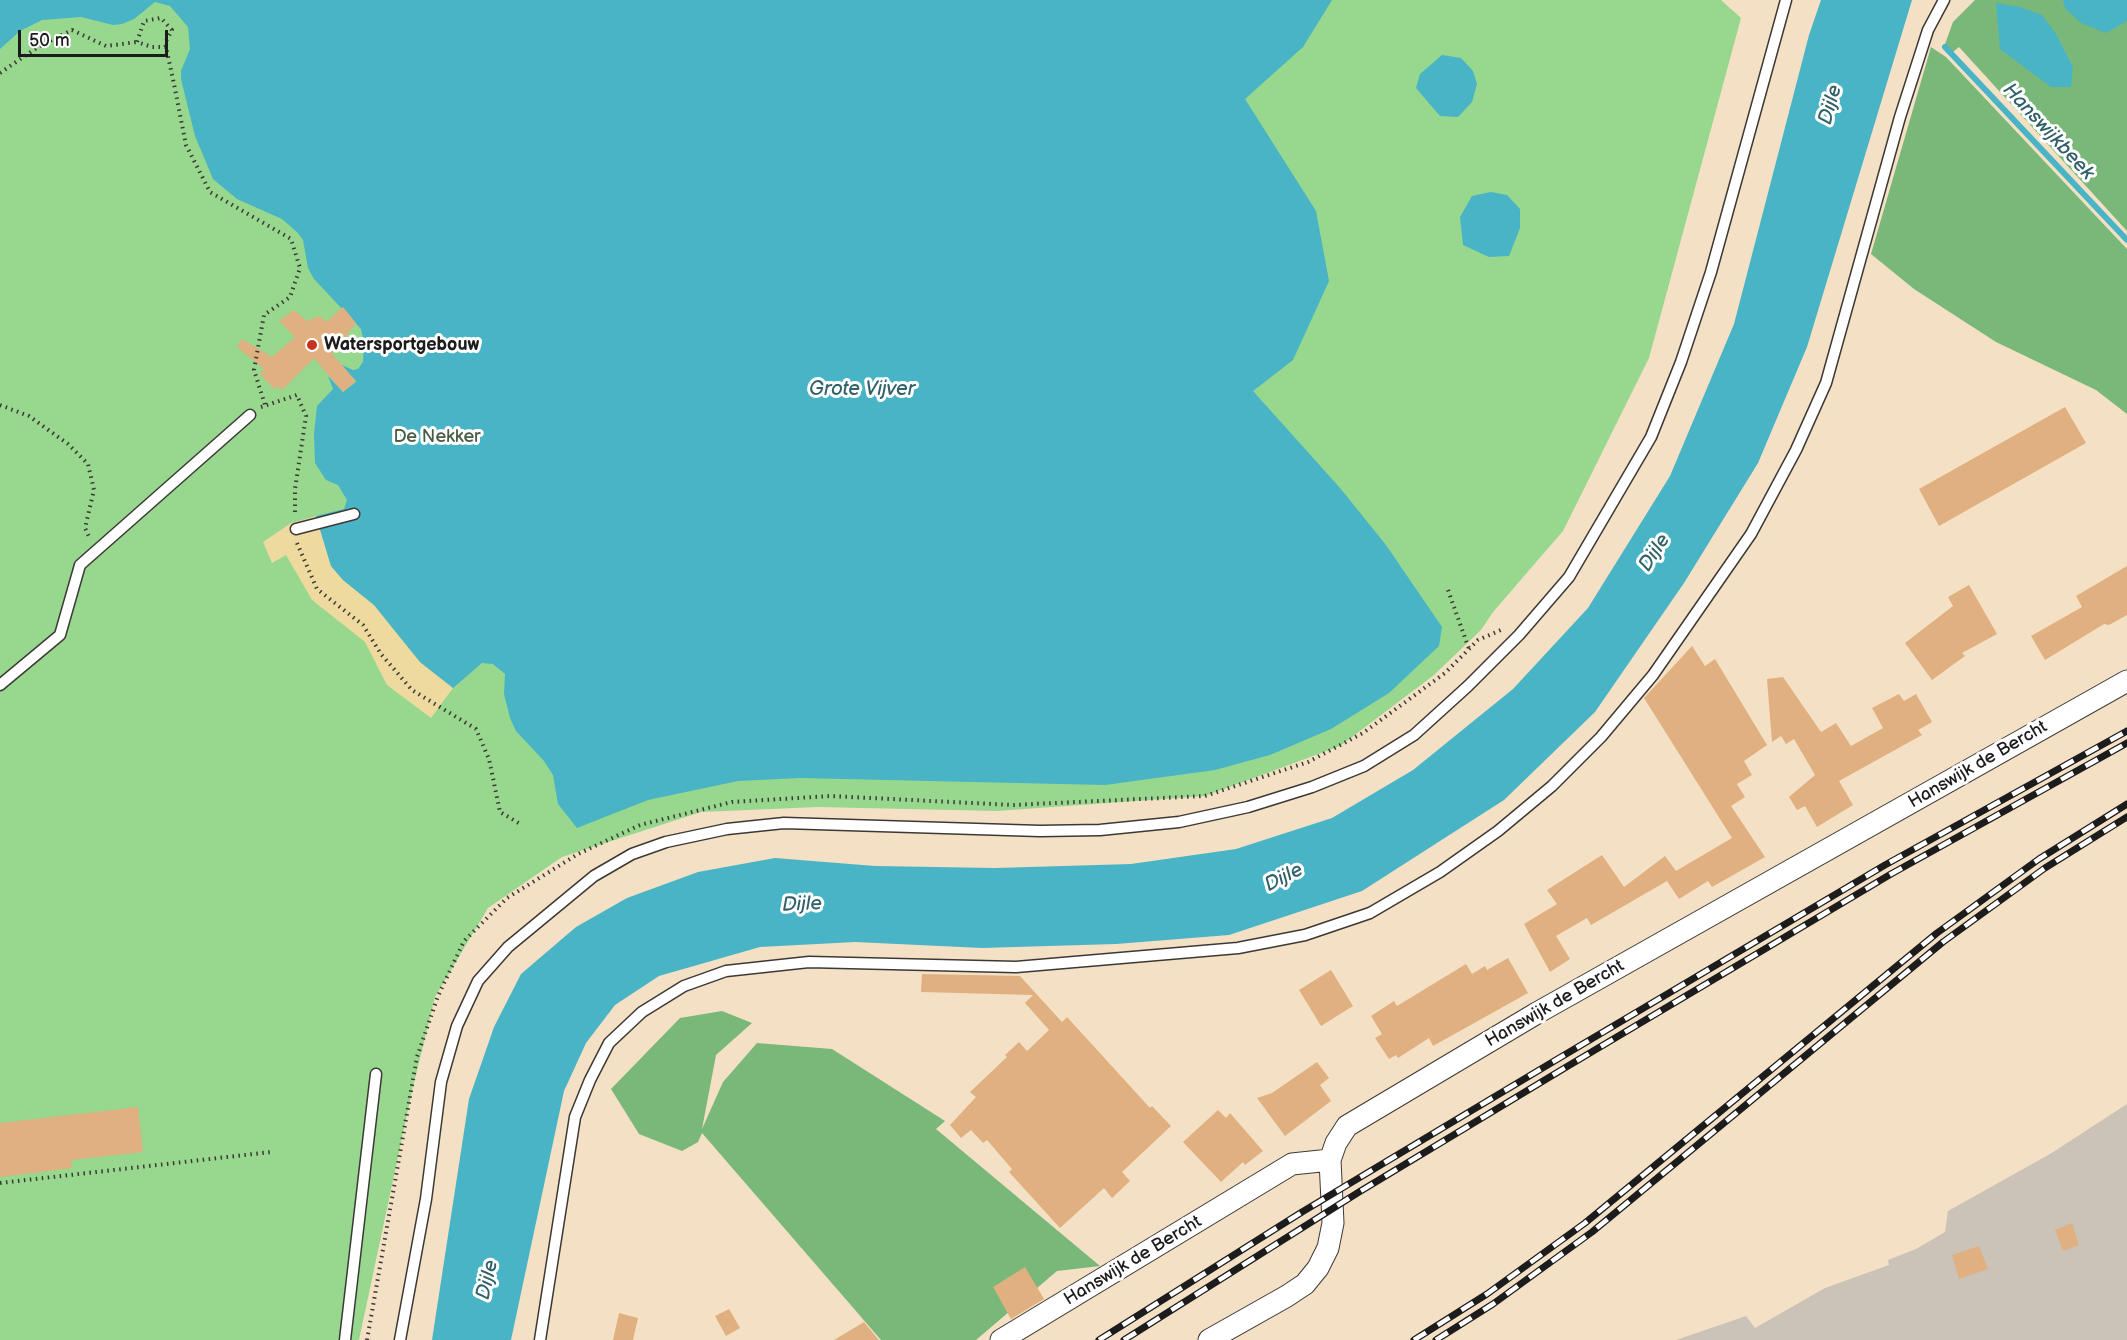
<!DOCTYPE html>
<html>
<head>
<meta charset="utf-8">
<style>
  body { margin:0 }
  #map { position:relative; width:2127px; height:1340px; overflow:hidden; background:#f4e0c4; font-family:"Balsamiq Sans",sans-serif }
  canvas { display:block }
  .scale { position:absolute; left:18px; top:30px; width:150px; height:27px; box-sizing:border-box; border:3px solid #1c1c1c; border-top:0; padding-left:8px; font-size:18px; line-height:21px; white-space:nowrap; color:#1c1c1c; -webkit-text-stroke:4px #fff; paint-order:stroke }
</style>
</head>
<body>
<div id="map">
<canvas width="2127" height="1340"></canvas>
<div class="scale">50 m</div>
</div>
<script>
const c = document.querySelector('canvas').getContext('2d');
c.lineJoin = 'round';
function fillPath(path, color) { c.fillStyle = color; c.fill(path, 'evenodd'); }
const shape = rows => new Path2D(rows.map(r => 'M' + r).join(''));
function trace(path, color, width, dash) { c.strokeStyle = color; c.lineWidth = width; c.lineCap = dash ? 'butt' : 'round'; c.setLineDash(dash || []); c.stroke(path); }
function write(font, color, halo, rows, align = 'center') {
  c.font = font + ' "Balsamiq Sans",sans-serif'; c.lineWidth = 6; c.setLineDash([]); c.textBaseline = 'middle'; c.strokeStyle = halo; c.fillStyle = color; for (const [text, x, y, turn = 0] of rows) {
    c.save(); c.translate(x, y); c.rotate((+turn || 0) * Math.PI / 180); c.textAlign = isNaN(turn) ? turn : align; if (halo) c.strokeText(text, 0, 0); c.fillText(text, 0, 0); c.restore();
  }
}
const industrial = shape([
  [2127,1104,2127,1340,1676,1340,1746,1316,1755,1328,1825,1288,1889,1265,1888,1260,1916,1249,1945,1232,1948,1211,2050,1154]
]);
const green = shape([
  [0,0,1721,0,1741,18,1649,358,1563,531,1493,612,1481,630,1434,675,1340,746,1205,796,997,811,818,807,701,812,562,857,488,908,435,997,412,1091,359,1340,0,1340]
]);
const forest = shape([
  [1975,0,2127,0,2127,231,1959,47,1953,52,1945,44,1953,22],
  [1931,47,1946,57,2127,249,2127,414,2096,390,1996,342,1914,289,1871,254],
  [722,1011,752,1023,716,1055,702,1129,723,1082,757,1043,832,1049,945,1121,936,1129,1100,1266,1057,1271,976,1340,881,1340,702,1133,698,1142,682,1151,639,1134,611,1089,680,1018]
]);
const sand = shape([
  [316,516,331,566,343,580,374,605,420,662,453,688,431,718,387,685,365,642,312,600,286,555,272,563,263,542,291,523]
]);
const water = shape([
  [0,0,1332,0,1303,47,1245,99,1316,211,1329,281,1293,360,1253,391,1340,488,1386,545,1442,627,1439,646,1389,693,1331,729,1270,755,1215,770,1105,785,800,778,738,781,648,800,577,828,558,804,553,775,544,761,516,731,510,718,504,694,505,674,493,664,482,663,453,688,420,662,374,605,343,580,331,566,316,516,344,509,347,500,338,485,326,480,315,463,314,434,317,406,333,389,328,376,343,392,356,382,342,365,353,370,358,369,363,362,364,343,361,329,314,279,308,268,303,240,297,232,282,219,237,199,213,179,195,136,181,79,181,71,190,49,188,27,170,6,155,2,134,19,122,24,113,25,81,17,42,20,20,31,0,49],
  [1821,0,1912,0,1807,347,1758,463,1684,583,1595,712,1504,800,1362,891,1229,935,1116,944,982,948,855,942,760,947,659,976,615,1005,586,1043,564,1091,511,1340,432,1340,469,1099,494,1027,521,974,576,927,627,898,698,872,775,858,875,866,995,868,1131,864,1236,849,1332,818,1413,770,1513,689,1588,608,1670,476,1734,324,1809,35],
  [2063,0,2127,0,2127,21,2106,33,2081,23,2065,8],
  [1996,3,2020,7,2042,15,2056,34,2073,67,2071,87,2051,87,2000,49],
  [1442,55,1461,58,1473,71,1477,84,1472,102,1458,117,1440,116,1416,88,1420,74],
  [1491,192,1507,195,1520,209,1520,228,1509,256,1489,257,1463,245,1460,217,1472,196]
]);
const stream = shape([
  [1945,47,2127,240]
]);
const building = shape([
  [343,307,356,323,332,354,356,381,343,392,314,358,282,390,277,386,274,389,260,374,264,369,237,347,242,339,272,357,295,337,279,321,294,310,307,321,320,316,326,322],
  [2065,407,2086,443,1939,526,1919,489],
  [2127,566,2127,615,2109,625,2104,624,2045,660,2031,636,2082,607,2076,596],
  [1969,585,1997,634,1962,653,1965,656,1932,680,1905,643,1953,606,1948,597],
  [1692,646,1705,666,1715,659,1767,745,1744,761,1752,775,1737,784,1745,797,1731,806,1765,857,1712,887,1708,881,1679,899,1667,881,1591,925,1587,918,1556,936,1570,959,1550,972,1524,924,1557,904,1547,890,1602,855,1624,887,1665,856,1676,871,1732,838,1644,698],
  [1783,677,1821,732,1836,723,1851,746,1883,728,1872,708,1899,694,1904,701,1916,694,1932,722,1918,730,1922,735,1839,781,1853,805,1817,827,1805,806,1797,810,1789,797,1815,775,1794,739,1786,744,1781,736,1772,742,1767,679],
  [1508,958,1528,993,1433,1046,1429,1038,1398,1058,1396,1055,1389,1059,1375,1038,1382,1034,1371,1016,1394,1001,1397,1006,1466,964,1472,974,1485,966,1487,970],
  [1331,970,1353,1006,1321,1026,1299,990],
  [922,974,1020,976,1062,1022,1067,1017,1150,1108,1152,1106,1171,1126,1122,1172,1130,1181,1112,1198,1104,1188,1060,1228,1009,1172,1012,1169,987,1140,983,1143,971,1130,961,1138,950,1125,976,1097,970,1092,1007,1057,1005,1055,1019,1042,1027,1051,1049,1030,1025,1003,1033,995,921,992],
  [1317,1062,1329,1078,1320,1085,1331,1101,1285,1136,1257,1098,1272,1093],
  [138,1107,143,1152,71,1160,72,1168,0,1177,0,1123],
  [1218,1110,1226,1118,1230,1113,1263,1151,1245,1165,1243,1162,1221,1182,1183,1142],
  [2072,1223,2079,1245,2063,1251,2055,1230],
  [1979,1246,1988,1269,1959,1279,1952,1255],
  [1025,1267,1044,1299,1011,1319,993,1287],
  [729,1309,740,1328,726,1336,715,1316],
  [619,1313,638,1318,633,1340,613,1340],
  [864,1322,879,1340,834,1340]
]);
const path = shape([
  [166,47,152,47,137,42,144,21,161,18,172,30,165,43,166,47,174,84,186,145,210,192,291,239,300,268,290,297,264,315,254,370,265,405],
  [0,73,38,47,72,30,106,46,137,42],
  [0,405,29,416,68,444,88,464,94,490,85,528,90,539],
  [261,407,297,395,306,416,295,489,295,514],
  [297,543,317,589,363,625,381,654,412,690,476,729,489,759,500,812,522,825],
  [1448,590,1469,649],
  [0,1183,271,1152],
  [367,1340,417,1057,438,996,464,941,507,898,578,854,640,825,732,802,830,796,1013,805,1205,796,1308,762,1363,733,1445,673,1478,640,1501,630]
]);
const lane = shape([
  [296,529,354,514],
  [0,685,60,635,80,565,250,415],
  [345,1340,376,1074],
  [400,1340,426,1199,441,1082,457,1026,478,981,508,947,594,876,632,854,666,842,727,829,784,823,1040,831,1100,830,1179,822,1248,807,1312,787,1364,766,1414,735,1468,686,1519,635,1569,577,1651,437,1681,362,1711,272,1786,0],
  [540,1340,575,1117,590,1080,609,1043,642,1012,684,986,726,971,809,962,1016,967,1238,948,1305,935,1370,913,1440,872,1498,831,1552,786,1601,737,1653,675,1751,534,1796,450,1826,383,1900,117,1928,30,1944,0]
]);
const street = shape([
  [1001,1340,1292,1164,1330,1160],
  [1209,1340,1287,1296,1305,1284,1318,1268,1328,1248,1333,1223,1330,1160,1336,1143,1347,1126,1537,1013,2127,681]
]);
const rail = shape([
  [1099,1340,1302,1212,1561,1057,1885,865,2127,731],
  [1124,1340,1359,1192,1568,1066,1891,874,2127,743],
  [1414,1340,1487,1294,1585,1223,1937,933,2039,859,2127,804],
  [1436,1340,1493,1304,1592,1232,1943,942,2045,868,2127,817]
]);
const markers = [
  [312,345,6,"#c8321e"]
];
const poiNames = [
  ["Watersportgebouw",324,345]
];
const parkNames = [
  ["De Nekker",437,437]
];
const streetNames = [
  ["Hanswijk de Bercht",1978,765,-30],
  ["Hanswijk de Bercht",1555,1004,-30],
  ["Hanswijk de Bercht",1133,1261,-31]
];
const waterNames = [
  ["Dijle",1831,105,-74],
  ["Hanswijkbeek",2048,132,47],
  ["Grote Vijver",862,390],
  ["Dijle",1655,553,-57],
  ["Dijle",1284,878,-27],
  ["Dijle",802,905,-2],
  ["Dijle",488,1280,-77]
];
fillPath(industrial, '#cbc3b8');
fillPath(green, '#97d78e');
fillPath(forest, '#79b879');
fillPath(sand, '#eeda9e');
fillPath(water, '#48b4c5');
trace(stream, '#48b4c5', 6);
fillPath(building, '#e0b081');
trace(lane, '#3c3935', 13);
trace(street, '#3c3935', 23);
trace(path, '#3c3935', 4, [1.5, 4.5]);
trace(lane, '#fff', 10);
trace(street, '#fff', 21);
trace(rail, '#1c1c1c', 7);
trace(rail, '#fff', 4.5, [14]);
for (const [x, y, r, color] of markers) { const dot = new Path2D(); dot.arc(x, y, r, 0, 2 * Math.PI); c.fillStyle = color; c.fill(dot); trace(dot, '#fff', 2); }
write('bold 18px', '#1c1c1c', '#fff', poiNames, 'left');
write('18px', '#475d44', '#fff', parkNames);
write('18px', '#1c1c1c', '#fff', streetNames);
write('italic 20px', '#306068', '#fff', waterNames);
</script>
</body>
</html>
